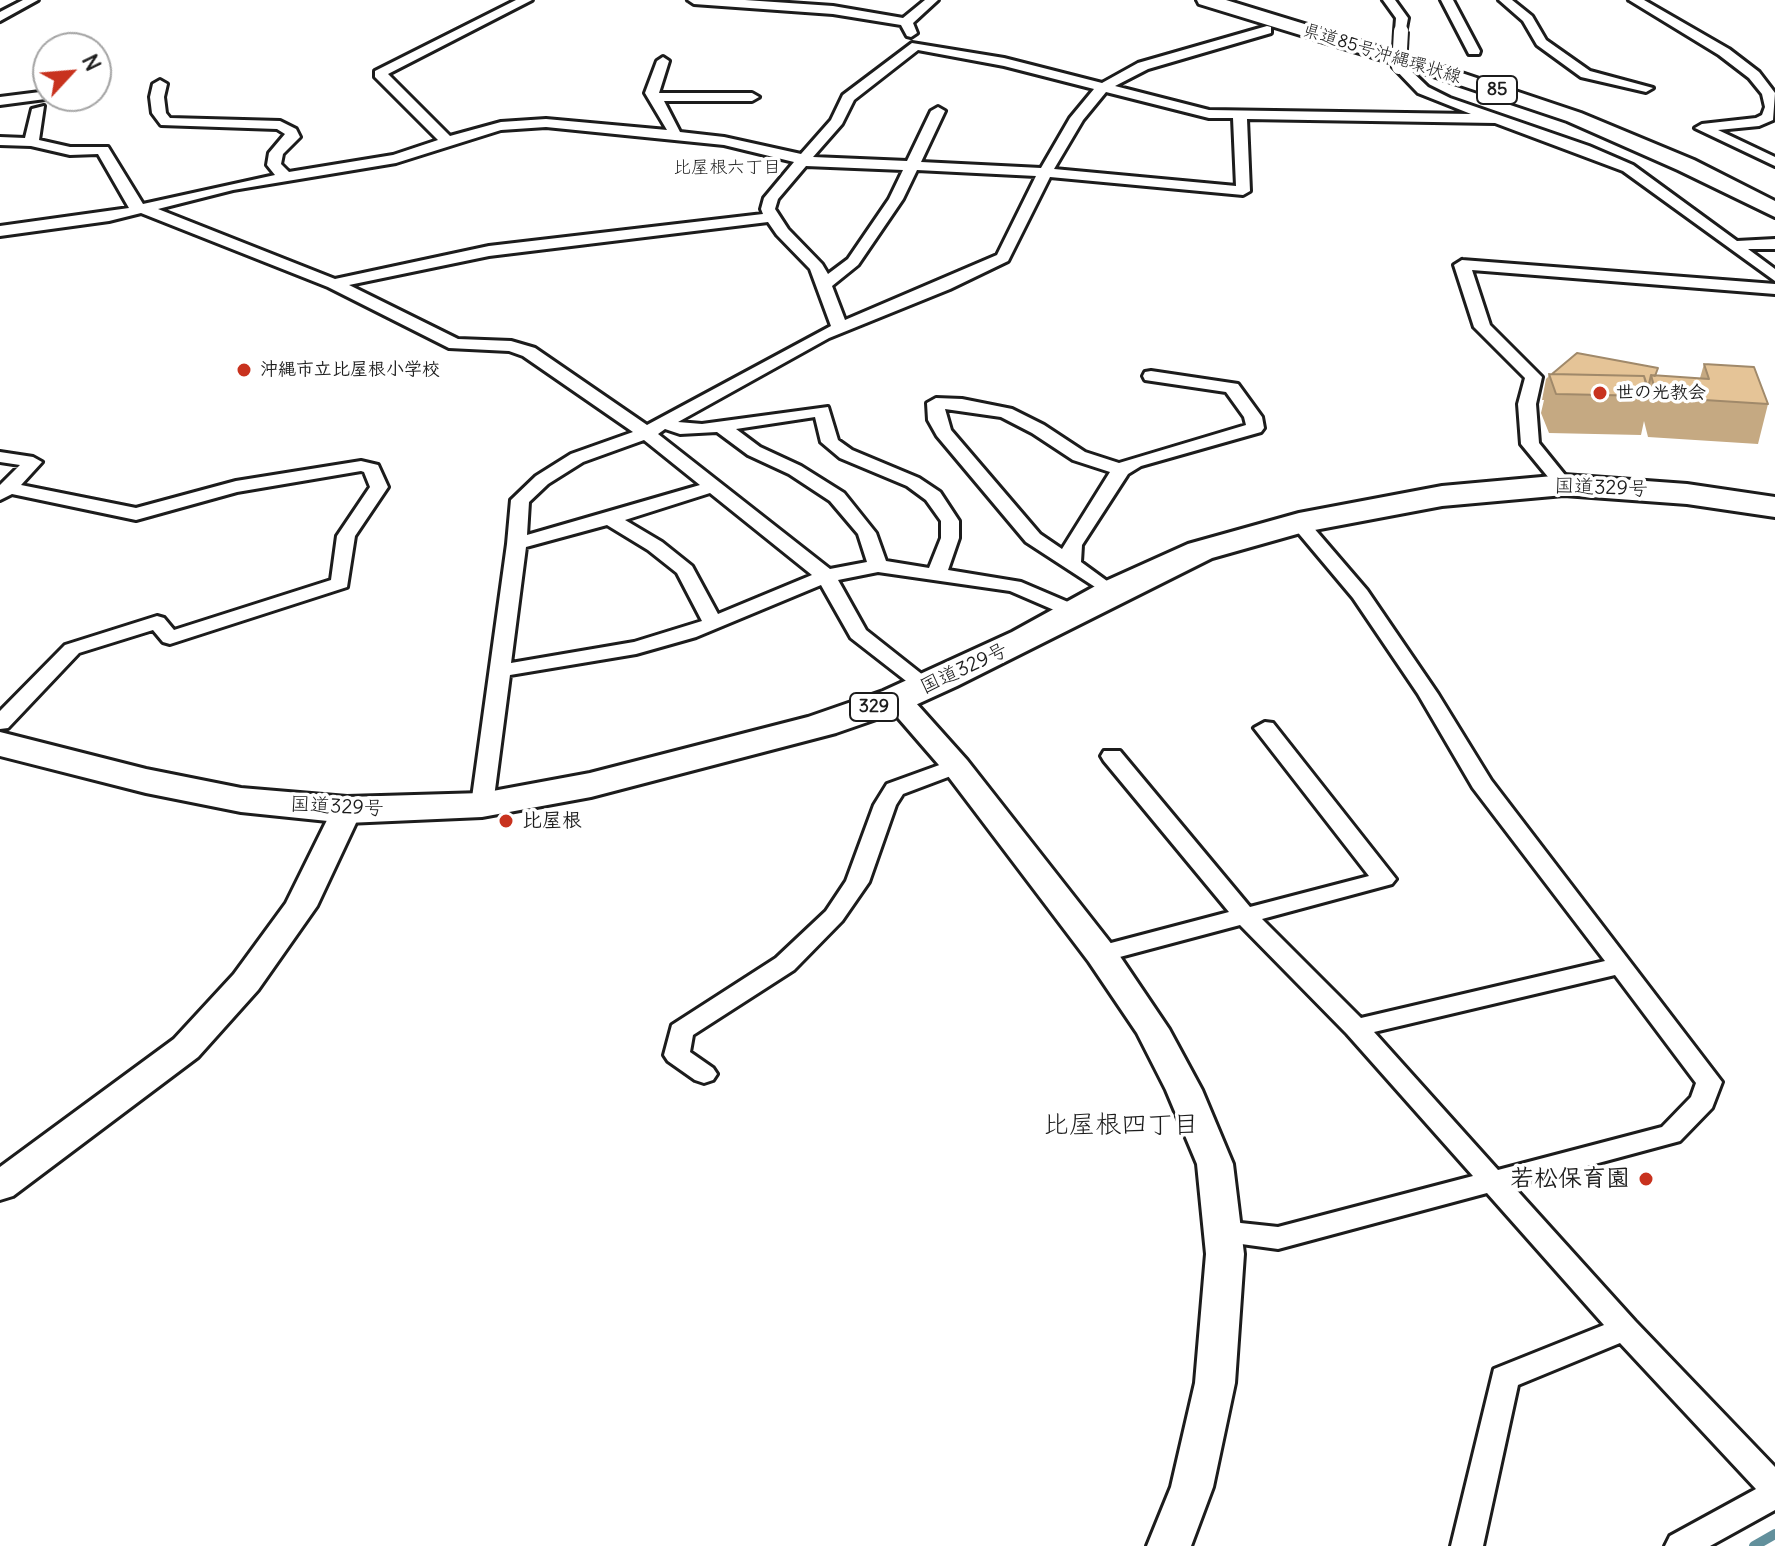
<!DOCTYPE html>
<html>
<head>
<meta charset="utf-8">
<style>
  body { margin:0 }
  #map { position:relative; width:1775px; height:1546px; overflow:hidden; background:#fff; font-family:Delius,sans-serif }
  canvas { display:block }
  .north { position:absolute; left:32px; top:32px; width:80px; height:80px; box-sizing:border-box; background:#fff; border:2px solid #a4a4a4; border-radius:50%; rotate:64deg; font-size:22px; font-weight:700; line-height:32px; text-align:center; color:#1c1c1c }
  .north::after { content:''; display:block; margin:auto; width:28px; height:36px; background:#c8321e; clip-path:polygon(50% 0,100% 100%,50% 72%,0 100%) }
</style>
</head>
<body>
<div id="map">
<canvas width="1775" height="1546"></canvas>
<div class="north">N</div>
</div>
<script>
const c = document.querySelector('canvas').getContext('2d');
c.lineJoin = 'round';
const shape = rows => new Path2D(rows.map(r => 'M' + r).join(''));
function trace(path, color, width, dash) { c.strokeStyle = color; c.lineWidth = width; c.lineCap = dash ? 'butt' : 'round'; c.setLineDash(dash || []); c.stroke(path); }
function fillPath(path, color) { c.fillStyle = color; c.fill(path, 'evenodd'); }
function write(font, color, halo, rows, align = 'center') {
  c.font = font + ' Delius,"Klee One",sans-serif'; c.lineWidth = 7; c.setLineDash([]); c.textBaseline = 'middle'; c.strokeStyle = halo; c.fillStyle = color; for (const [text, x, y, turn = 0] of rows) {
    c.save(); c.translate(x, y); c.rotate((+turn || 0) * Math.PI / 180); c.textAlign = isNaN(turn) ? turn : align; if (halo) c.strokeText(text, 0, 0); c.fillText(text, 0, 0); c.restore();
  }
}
const stream = shape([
  [1754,1546,1775,1534]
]);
const street = shape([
  [23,0,38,0,0,21,0,12,23,0],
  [516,0,532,0,388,74,450,136,501,122,546,119,667,130,645,93,657,61,663,57,669,61,659,93,752,93,759,97,752,101,664,101,680,132,724,137,801,154,831,120,843,95,912,43,1004,58,1102,83,1138,63,1267,26,1271,27,1271,33,1148,69,1115,86,1209,110,1471,114,1418,93,1393,67,1404,64,1428,87,1450,98,1589,146,1633,165,1737,241,1775,239,1775,249,1748,249,1775,269,1775,281,1623,171,1495,123,1247,119,1250,191,1243,195,1050,177,1008,261,950,289,829,338,678,422,702,424,828,407,838,440,852,450,919,478,940,492,959,521,959,538,948,570,1021,582,1082,608,1085,612,1082,616,1068,616,1010,591,878,572,838,580,866,630,933,683,936,687,933,691,919,691,851,638,821,585,696,637,636,654,510,675,493,805,490,810,482,812,474,810,471,805,507,544,511,500,536,476,571,454,633,432,523,356,509,351,449,348,328,287,141,213,109,221,0,236,0,226,129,208,98,154,70,155,31,146,0,145,0,137,25,138,32,109,44,106,39,140,70,147,108,147,143,204,275,175,267,165,269,153,285,134,277,129,161,125,152,113,150,97,153,84,160,80,167,84,164,97,166,113,170,118,280,121,296,129,300,137,283,154,281,164,289,172,393,155,438,140,375,77,375,71,516,0],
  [918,50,1004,66,1094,89,1070,118,1041,168,921,162,945,111,938,107,931,111,907,161,813,157,842,124,854,100,918,50],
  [1106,92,1209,118,1233,118,1236,186,1054,169,1083,120,1106,92],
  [546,127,724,145,794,162,764,198,761,209,763,214,489,246,335,279,158,209,233,190,396,163,501,130,546,127],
  [806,166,903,170,889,199,848,259,828,274,822,264,788,229,775,209,778,199,806,166],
  [917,170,1036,176,997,255,845,320,832,286,858,265,903,199,917,170],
  [768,222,777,235,810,269,831,326,647,425,535,348,511,341,458,339,349,285,489,256,768,222],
  [815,417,821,442,840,458,907,486,926,500,941,521,941,538,929,568,886,561,876,533,844,493,801,466,760,447,736,429,815,417],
  [665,429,680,434,717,432,748,455,789,474,830,501,858,534,867,562,830,569,658,434,665,429],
  [644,440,700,485,527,535,529,502,548,484,583,462,644,440],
  [710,493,812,575,718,614,692,566,662,542,625,520,710,493],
  [607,525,648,550,677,573,702,621,634,642,511,663,526,547,607,525],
  [688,0,745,0,833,6,903,18,925,0,938,0,913,23,917,33,911,37,907,36,901,25,833,14,694,4,688,0],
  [1383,0,1395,0,1408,18,1405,34,1395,31,1396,18,1383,0],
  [1441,0,1453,0,1480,51,1479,54,1469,54,1441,0],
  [1499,0,1512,0,1532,16,1546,40,1590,71,1653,88,1646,92,1581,77,1537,45,1523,21,1499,0],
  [1629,0,1644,0,1729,49,1759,72,1775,93,1773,120,1759,126,1718,130,1775,157,1775,166,1695,128,1702,124,1756,118,1762,115,1765,107,1762,94,1749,78,1719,55,1629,0],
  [48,91,48,96,53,98,0,105,0,97,48,91],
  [1462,260,1775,284,1775,294,1472,270,1490,325,1542,377,1536,404,1539,443,1573,485,1564,490,1558,489,1521,444,1518,404,1525,378,1474,327,1454,265,1462,260],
  [1151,371,1238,384,1262,417,1264,428,1261,432,1141,466,1128,474,1082,545,1081,562,1122,592,1112,598,1026,542,937,436,928,420,927,403,936,398,962,399,1012,409,1044,425,1085,452,1119,463,1246,425,1244,417,1226,392,1145,380,1143,376,1145,372,1151,371],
  [945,409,1001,417,1032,433,1073,460,1110,472,1062,549,1040,534,951,430,945,409],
  [0,452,33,457,42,462,21,485,136,508,236,481,361,461,378,465,388,487,355,536,347,587,170,644,163,642,153,630,79,653,8,728,0,729,0,711,65,645,157,616,164,618,174,630,331,580,337,536,370,487,364,472,361,471,237,492,136,520,12,494,0,500,0,485,20,465,0,462,0,452],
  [1299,517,1306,519,1367,590,1438,694,1491,780,1722,1082,1712,1108,1680,1141,1513,1186,1635,1321,1775,1467,1775,1510,1710,1546,1665,1546,1670,1536,1756,1489,1620,1343,1518,1385,1483,1546,1451,1546,1494,1369,1604,1325,1487,1193,1278,1249,1212,1240,1208,1232,1212,1224,1222,1221,1278,1227,1473,1176,1347,1034,1240,925,1101,962,1092,960,1089,954,1092,948,1229,912,1104,761,1101,756,1104,751,1120,751,1250,907,1369,876,1254,728,1265,722,1273,723,1396,879,1392,884,1262,919,1361,1018,1605,961,1473,788,1418,694,1353,598,1290,523,1299,517],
  [1615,975,1696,1083,1691,1097,1662,1127,1498,1170,1374,1032,1615,975],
  [956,759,964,761,967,766,964,771,903,794,896,805,869,882,842,921,794,970,693,1035,690,1052,713,1068,717,1074,713,1080,704,1083,695,1080,668,1061,664,1055,672,1025,776,958,826,911,846,881,874,805,887,784,956,759]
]);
const secondary = shape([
  [897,690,907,693,967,760,1113,946,1169,1029,1202,1090,1233,1164,1244,1254,1235,1383,1213,1487,1191,1546,1147,1546,1171,1487,1195,1383,1206,1254,1197,1164,1166,1090,1137,1033,1089,962,945,772,887,705,883,699,887,693,897,690],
  [347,801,358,803,362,810,317,906,258,990,198,1057,13,1196,0,1200,0,1167,174,1039,234,974,286,903,332,810,336,803,347,801]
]);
const primary = shape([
  [1197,0,1226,0,1432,63,1581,113,1694,160,1775,201,1775,217,1678,170,1567,121,1418,71,1199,4,1197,0]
]);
const highway = shape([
  [1564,475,1687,484,1775,497,1775,517,1687,504,1564,495,1442,506,1304,532,1212,558,957,686,911,707,836,733,591,797,482,817,347,823,241,812,146,793,0,756,0,732,146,769,241,788,347,797,482,793,590,773,808,717,883,691,1012,632,1099,584,1188,544,1299,513,1442,486,1564,475]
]);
const streetBridge = shape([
  [1399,67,1401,31]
]);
const wall = shape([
  [1704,364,1768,404,1758,444,1648,437,1644,421,1641,435,1549,433,1541,413,1544,400,1542,400,1546,379,1548,377,1549,374,1656,376,1700,378]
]);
const building = shape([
  [1577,353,1658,368,1655,376,1651,375,1648,388,1644,376,1552,374,1577,353],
  [1704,364,1754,367,1768,404,1657,397,1651,375,1709,379,1704,364],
  [1549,374,1644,376,1649,396,1556,394,1549,374]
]);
const markers = [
  [244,370,8,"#c8321e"],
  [1600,393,8,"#c8321e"],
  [506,821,8,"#c8321e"],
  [1646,1179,8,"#c8321e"]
];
const farStreetnames = [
  ["県道85号沖縄環状線",1382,54,17]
];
const shields = [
  [1497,90,40],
  [874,707,48]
];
const shieldNames = [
  ["85",1497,90],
  ["329",874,707]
];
const farNeighbourhoodnames = [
  ["比屋根六丁目",727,168]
];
const farPoinames = [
  ["沖縄市立比屋根小学校",260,370],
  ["世の光教会",1616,393]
];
const streetNames = [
  ["国道329号",1601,488,2],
  ["国道329号",964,669,-25],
  ["国道329号",337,807,3]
];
const poiNames = [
  ["比屋根",522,821]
];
const nearPoinames = [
  ["若松保育園",1630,1179]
];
const nearNeighbourhoodnames = [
  ["比屋根四丁目",1121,1126]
];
trace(stream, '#62909c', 10);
trace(street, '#1c1c1c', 6);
trace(secondary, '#1c1c1c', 6);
trace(primary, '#1c1c1c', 6);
trace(highway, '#1c1c1c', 6);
fillPath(street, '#fff');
fillPath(secondary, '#fff');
fillPath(primary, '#fff');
fillPath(highway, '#fff');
trace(streetBridge, '#1c1c1c', 18, []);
trace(streetBridge, '#fff', 14);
fillPath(wall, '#c5a982');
fillPath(building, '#e5c497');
trace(building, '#a0896a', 2);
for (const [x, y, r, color] of markers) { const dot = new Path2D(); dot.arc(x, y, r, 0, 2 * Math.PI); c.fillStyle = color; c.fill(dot); trace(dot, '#fff', 3); }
write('18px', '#1c1c1c', '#fff', farStreetnames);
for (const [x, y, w] of shields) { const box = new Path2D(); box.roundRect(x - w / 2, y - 14, w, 28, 6); c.fillStyle = '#fff'; c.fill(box); trace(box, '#1c1c1c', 2); }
write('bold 18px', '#1c1c1c', null, shieldNames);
write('18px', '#1c1c1c', '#fff', farNeighbourhoodnames);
write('bold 18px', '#1c1c1c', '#fff', farPoinames, 'left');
write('20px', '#1c1c1c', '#fff', streetNames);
write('bold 20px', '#1c1c1c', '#fff', poiNames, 'left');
write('bold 24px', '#1c1c1c', '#fff', nearPoinames, 'right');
write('26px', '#1c1c1c', '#fff', nearNeighbourhoodnames);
</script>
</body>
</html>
